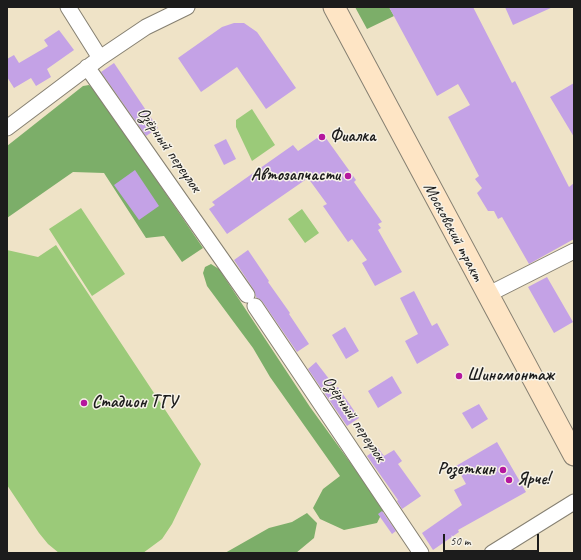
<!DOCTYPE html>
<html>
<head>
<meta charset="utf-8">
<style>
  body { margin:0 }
  #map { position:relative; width:581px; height:560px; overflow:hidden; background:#efe3c7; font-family:Caveat,sans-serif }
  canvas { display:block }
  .frame { position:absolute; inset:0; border:8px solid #1c1c1c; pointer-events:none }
  .scale { position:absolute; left:443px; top:534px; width:96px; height:18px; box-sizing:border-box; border:2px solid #1c1c1c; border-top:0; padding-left:5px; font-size:12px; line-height:14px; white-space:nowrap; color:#1c1c1c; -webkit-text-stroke:3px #f7f3e8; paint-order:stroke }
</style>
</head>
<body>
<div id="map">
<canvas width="581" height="560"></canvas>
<div class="frame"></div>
<div class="scale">50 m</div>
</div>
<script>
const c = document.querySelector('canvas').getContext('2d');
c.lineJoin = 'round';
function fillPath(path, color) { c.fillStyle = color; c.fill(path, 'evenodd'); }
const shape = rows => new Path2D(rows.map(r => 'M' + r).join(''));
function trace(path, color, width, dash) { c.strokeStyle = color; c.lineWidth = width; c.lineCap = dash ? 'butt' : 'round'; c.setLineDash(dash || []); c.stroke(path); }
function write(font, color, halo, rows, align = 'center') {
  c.font = font + ' Caveat,sans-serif'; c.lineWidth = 3; c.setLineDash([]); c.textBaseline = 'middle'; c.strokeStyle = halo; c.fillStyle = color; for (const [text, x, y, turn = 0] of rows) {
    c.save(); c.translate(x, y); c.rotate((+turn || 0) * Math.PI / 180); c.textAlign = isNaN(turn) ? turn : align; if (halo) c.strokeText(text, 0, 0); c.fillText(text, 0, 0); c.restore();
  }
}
const green = shape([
  [252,109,275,145,252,161,236,127,236,120],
  [81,208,125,274,92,296,49,229],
  [302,209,319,233,305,243,288,219],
  [56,245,201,464,172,524,162,539,143,553,59,553,48,544,39,533,7,485,7,250,38,257]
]);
const forest = shape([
  [355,7,389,7,394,16,367,29],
  [89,85,95,90,203,248,182,262,164,236,146,238,104,173,73,172,7,218,7,146,83,86],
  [211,264,219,269,310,407,384,509,377,523,344,530,320,519,313,508,323,489,340,476,270,377,253,348,207,286,203,273,205,267],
  [307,513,317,523,314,538,296,553,225,553,269,528,292,522]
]);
const building = shape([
  [389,7,473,7,512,83,515,81,569,187,574,183,574,239,529,264,502,217,498,219,494,211,488,211,477,193,482,188,475,179,479,176,448,117,470,105,458,84,437,96],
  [505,7,553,7,513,25],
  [234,23,244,23,257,32,296,88,266,109,237,67,201,92,178,58,222,27],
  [59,30,74,50,47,69,51,77,36,86,31,78,14,88,7,77,7,59,14,55,19,63,48,46,44,40],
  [114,63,158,128,146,136,101,72],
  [574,83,574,137,550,97],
  [323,134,356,180,354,182,382,222,378,224,381,228,378,230,402,272,375,286,362,263,367,260,352,239,348,242,323,206,327,204,308,178,227,234,209,209,215,205,212,202,293,145,298,151],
  [226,139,236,159,224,165,214,145],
  [135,170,159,206,139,220,114,185],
  [248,250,269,281,268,282,290,313,289,314,309,344,297,352,262,301,256,297,254,290,234,260],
  [547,277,573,322,554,333,528,287],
  [414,291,432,326,437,323,449,345,417,364,405,341,418,334,400,298],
  [345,327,359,351,346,359,332,335],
  [316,362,336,388,338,387,359,418,347,426,308,369],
  [392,376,402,393,378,408,368,391],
  [479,404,488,419,472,429,462,413],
  [497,442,526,492,458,530,459,532,433,550,422,533,462,505,454,490,466,484,456,466],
  [378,448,384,456,394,450,402,461,398,464,421,496,402,509,397,501,398,500,367,456],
  [382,511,396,531,392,534,378,514]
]);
const street = shape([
  [68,7,100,58],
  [87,67,247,295],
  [7,128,100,58,146,27,187,7],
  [487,295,574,251],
  [255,306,421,553],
  [492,553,574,502]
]);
const secondary = shape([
  [334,7,574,455]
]);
const markers = [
  [322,137,4,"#b5179e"],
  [348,176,4,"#b5179e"],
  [459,376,4,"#b5179e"],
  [84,403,4,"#b5179e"],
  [503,470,4,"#b5179e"],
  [509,480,4,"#b5179e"]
];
const poiNames = [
  ["Фиалка",330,137],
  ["Автозапчасти",340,176,"right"],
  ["Шиномонтаж",467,376],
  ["Стадион ТГУ",92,403],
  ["Розеткин",495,470,"right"],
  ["Ярче!",517,480]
];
const streetNames = [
  ["Озёрный переулок",169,150,55],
  ["Московский тракт",453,232,62],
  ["Озёрный переулок",354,419,56]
];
fillPath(green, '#9bca79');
fillPath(forest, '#7cae69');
fillPath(building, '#c4a2e6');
trace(street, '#868072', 17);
trace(secondary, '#868072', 23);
trace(street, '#fff', 15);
trace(secondary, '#fee5c5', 21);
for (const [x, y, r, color] of markers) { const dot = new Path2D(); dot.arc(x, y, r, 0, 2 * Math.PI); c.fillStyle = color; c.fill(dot); trace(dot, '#f7f3e8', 1.5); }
write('bold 17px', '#1c1c1c', '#f7f3e8', poiNames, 'left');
write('17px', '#1c1c1c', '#f7f3e8', streetNames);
</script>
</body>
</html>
